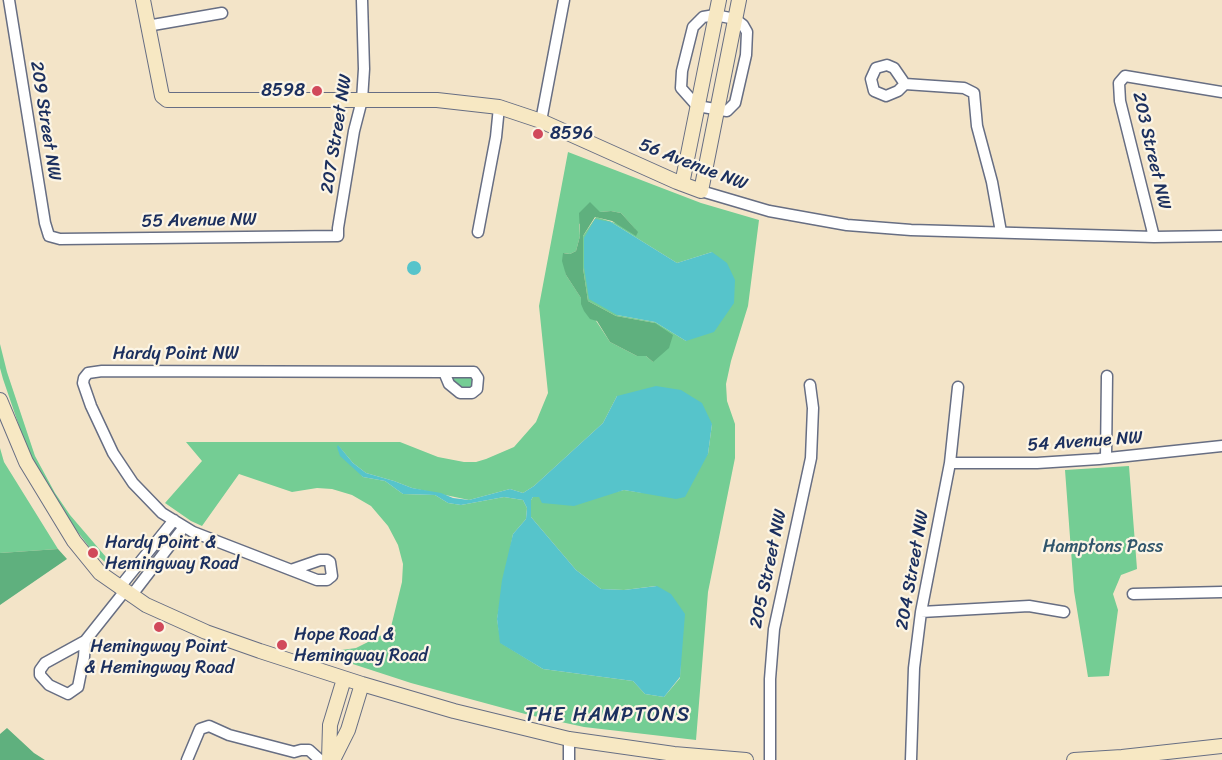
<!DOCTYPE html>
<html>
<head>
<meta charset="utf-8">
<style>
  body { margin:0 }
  canvas { display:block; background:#f3e4c8 }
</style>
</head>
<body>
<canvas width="1222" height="760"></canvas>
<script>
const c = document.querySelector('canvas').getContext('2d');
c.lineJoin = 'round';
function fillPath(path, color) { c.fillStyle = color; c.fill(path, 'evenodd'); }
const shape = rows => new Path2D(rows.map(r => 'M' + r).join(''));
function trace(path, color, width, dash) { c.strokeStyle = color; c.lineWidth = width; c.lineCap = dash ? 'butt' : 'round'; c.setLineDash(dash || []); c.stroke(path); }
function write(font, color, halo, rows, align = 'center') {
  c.font = font + ' Sriracha,sans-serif'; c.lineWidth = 4.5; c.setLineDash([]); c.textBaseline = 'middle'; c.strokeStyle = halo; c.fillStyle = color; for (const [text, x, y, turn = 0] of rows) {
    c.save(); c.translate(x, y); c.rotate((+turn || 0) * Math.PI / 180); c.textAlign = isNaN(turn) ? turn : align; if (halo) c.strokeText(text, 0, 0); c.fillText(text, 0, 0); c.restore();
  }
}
const green = shape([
  [568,152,701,203,759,220,748,306,731,361,726,384,727,401,735,424,735,458,708,592,696,740,584,727,529,715,411,683,319,653,356,648,390,631,402,582,403,564,398,545,388,526,371,506,352,495,332,489,317,488,292,492,239,474,202,526,191,521,165,503,202,461,186,442,400,442,438,457,464,462,476,462,486,459,514,447,536,422,548,393,539,306],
  [611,211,621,213,635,229,596,217,583,236,583,268,588,301,616,316,655,323,653,362,646,356,637,356,610,342,566,275,564,253,570,254,576,251,580,236,579,224,600,212],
  [611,222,677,263,712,252,686,341,655,322,617,315],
  [617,396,712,424,708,454,643,493,624,490,607,494,533,497,531,500,531,517,576,570,601,589,624,590,656,586,681,646,680,678,664,697,645,694,633,681,543,669,501,643,497,619,513,534,526,519,527,508,523,500,504,497,461,505,448,503,435,495,403,494,385,481,363,477,338,445,353,463,366,473,394,481,412,488,469,500,510,489,523,493,534,486,603,423],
  [0,344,7,372,35,456,55,493,70,515,112,564,126,564,123,567,109,566,90,548,61,510,30,458,3,379,0,368],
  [449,375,473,375,473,389,456,387],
  [0,448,4,462,58,549,0,553],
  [1129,466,1137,569,1121,575,1113,594,1118,610,1109,676,1088,677,1074,591,1065,470]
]);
const forest = shape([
  [590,202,600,212,611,211,621,213,638,232,636,236,612,221,595,217,583,236,583,268,588,301,616,316,655,323,673,335,669,348,653,362,646,356,637,356,610,342,597,321,590,319,584,311,581,304,581,298,566,275,562,261,563,253,570,254,576,251,580,236,579,213],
  [58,549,67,559,0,605,0,553],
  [7,728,34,753,45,760,0,760,0,734]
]);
const water = shape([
  [595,219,611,222,677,263,712,252,727,263,735,280,734,303,714,332,686,341,655,322,617,315,589,299,584,267,584,238],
  '407 268a7 7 0 1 1 14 0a7 7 0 1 1-14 0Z',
  [656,386,681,390,702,403,712,424,708,454,685,497,676,499,624,490,574,506,542,503,539,497,533,497,531,500,531,517,576,570,601,589,624,590,657,586,671,594,685,614,680,677,664,697,645,694,633,681,543,669,500,643,497,619,502,580,513,534,526,519,527,508,523,500,504,497,461,505,448,503,435,495,403,494,385,481,363,477,340,456,337,447,338,445,353,463,366,473,394,481,412,488,441,493,453,498,469,500,510,489,523,493,534,486,603,423,617,396]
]);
const street = shape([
  [9,0,45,223,49,236,60,239,338,236,338,228,354,131,362,100,364,69,362,0],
  [715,15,735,19,743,25,747,32,746,55,735,103,727,111,697,106,681,88,682,71,693,27,703,17,715,15],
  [147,26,222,13],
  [905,84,898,91,886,96,874,91,871,79,876,68,887,65,894,68,905,84,964,88,974,93,977,126,992,182,1001,232],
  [541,121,564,0],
  [701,191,769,211,847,225,911,230,1154,237,1222,236],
  [478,232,496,137,499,107],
  [1154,237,1120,101,1119,83,1125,76,1222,92],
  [1106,458,1107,376],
  [950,463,1037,463,1099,459,1222,446],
  [291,570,320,560,327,560,330,562,332,576,327,580,317,580,193,532,162,513,133,483,113,453,91,406,83,383,84,378,88,373,102,371,444,372,449,384,460,393,472,393,477,389,478,378,474,372,444,372],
  [119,588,174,520],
  [1133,594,1222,592],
  [131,596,184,527],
  [921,612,1029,606,1064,612],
  [85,641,84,657,78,687,68,694,49,685,40,675,40,670,45,663,85,641,124,592],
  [569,739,569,760],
  [187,760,200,729,209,726,229,735,294,752,301,750,309,750,320,760],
  [770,760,770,679,774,629,811,458,813,408,810,385],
  [911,760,914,668,921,612,950,463,958,387]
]);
const secondary = shape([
  [143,0,162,96,167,100,437,100,499,107,541,121,677,182,701,191,739,0],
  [682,184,719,0],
  [0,400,26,462,74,541,100,573,146,605,206,632,260,651,362,684,454,711,569,739,674,754,746,760],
  [329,760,330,725,344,679],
  [333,760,348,730,362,684],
  [1074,760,1122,757,1222,746]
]);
const markers = [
  [317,91,6,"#d1495b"],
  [538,134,6,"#d1495b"],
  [93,553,6,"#d1495b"],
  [159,627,6,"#d1495b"],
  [282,645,6,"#d1495b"]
];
const poiNames = [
  ["8598",305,91,"right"],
  ["8596",550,134],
  ["Hardy Point &",105,543],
  ["Hemingway Road",105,564],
  ["Hope Road &",294,635],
  ["Hemingway Road",294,656],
  ["Hemingway Point",159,647,"center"],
  ["& Hemingway Road",159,668,"center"]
];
const streetNames = [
  ["209 Street NW",45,121,81],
  ["207 Street NW",337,134,-81],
  ["203 Street NW",1151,151,77],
  ["56 Avenue NW",693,165,21],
  ["55 Avenue NW",199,221,-1],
  ["Hardy Point NW",176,354],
  ["54 Avenue NW",1085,442,-4],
  ["205 Street NW",769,569,-78],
  ["204 Street NW",913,570,-80]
];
const parkNames = [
  ["Hamptons Pass",1103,547]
];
const neighbourhoodNames = [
  ["THE HAMPTONS",608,716]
];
fillPath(green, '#74cd94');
fillPath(forest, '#5fb07e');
fillPath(water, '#56c4cb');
trace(street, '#676e83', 13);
trace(secondary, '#676e83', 16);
trace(street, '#fff', 10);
trace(secondary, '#f7e8c3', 14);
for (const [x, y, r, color] of markers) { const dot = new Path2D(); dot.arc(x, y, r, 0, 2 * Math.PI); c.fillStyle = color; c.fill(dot); trace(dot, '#fcf5e5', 2); }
write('18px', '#1b2f5e', '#fcf5e5', poiNames, 'left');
write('18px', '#1b2f5e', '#fcf5e5', streetNames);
write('18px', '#31566c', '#fcf5e5', parkNames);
c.letterSpacing = '1.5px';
write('20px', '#1b2f5e', '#fcf5e5', neighbourhoodNames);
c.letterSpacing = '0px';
</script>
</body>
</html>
